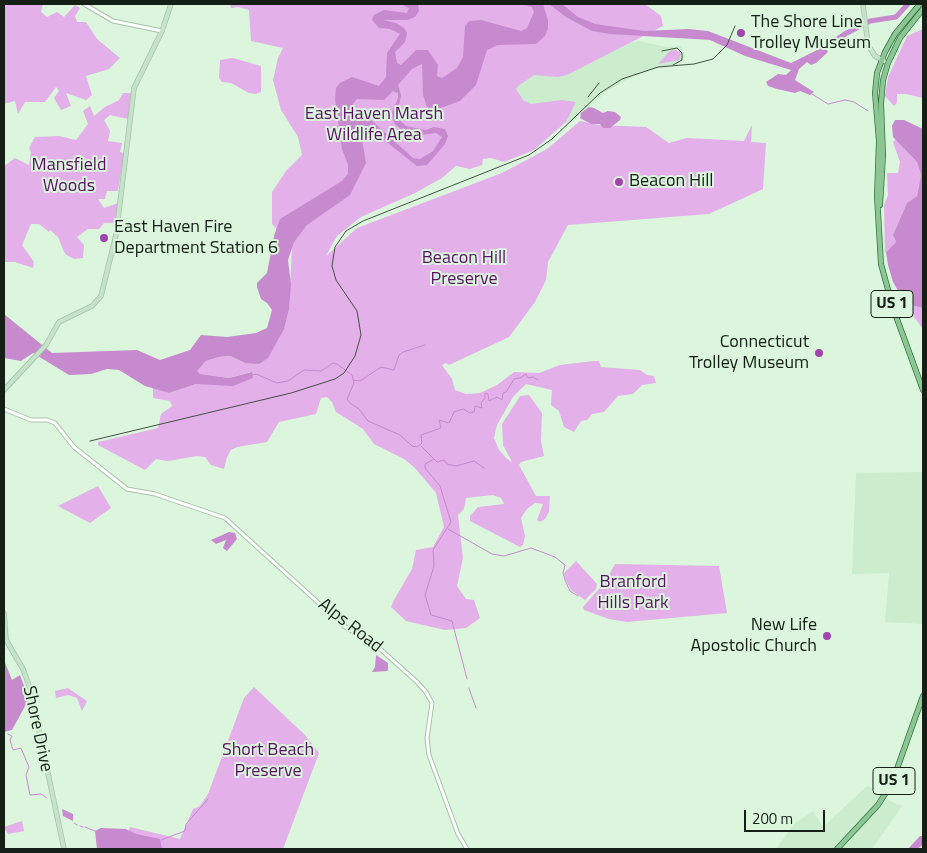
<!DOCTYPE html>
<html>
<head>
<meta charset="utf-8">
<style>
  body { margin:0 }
  #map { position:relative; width:927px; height:853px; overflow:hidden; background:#dbf6dd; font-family:"Titillium Web",sans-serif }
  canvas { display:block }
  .frame { position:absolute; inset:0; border:5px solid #151f16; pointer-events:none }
  .scale { position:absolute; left:744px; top:810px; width:81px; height:22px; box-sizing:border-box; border:2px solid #151f16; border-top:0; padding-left:6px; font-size:15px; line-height:18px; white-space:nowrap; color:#151f16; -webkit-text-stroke:4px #dbf6dd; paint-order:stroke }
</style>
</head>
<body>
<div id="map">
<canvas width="927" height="853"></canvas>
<div class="frame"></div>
<div class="scale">200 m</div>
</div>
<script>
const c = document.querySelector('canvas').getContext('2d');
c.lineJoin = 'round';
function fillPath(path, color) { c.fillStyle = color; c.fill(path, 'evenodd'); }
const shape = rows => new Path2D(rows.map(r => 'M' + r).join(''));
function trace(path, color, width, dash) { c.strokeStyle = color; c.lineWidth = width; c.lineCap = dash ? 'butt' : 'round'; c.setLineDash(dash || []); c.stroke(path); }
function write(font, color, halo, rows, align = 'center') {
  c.font = font + ' "Titillium Web",sans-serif'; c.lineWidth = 4; c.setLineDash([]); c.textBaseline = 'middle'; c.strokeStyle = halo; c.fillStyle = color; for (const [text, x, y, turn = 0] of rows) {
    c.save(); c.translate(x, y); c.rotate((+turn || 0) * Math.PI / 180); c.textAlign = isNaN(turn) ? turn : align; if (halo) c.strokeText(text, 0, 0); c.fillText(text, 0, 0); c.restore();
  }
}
const built = shape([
  [639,41,667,47,681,46,685,57,675,66,656,69,632,77,607,91,567,126,566,122,572,108,500,102,527,76,597,59,630,43],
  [923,472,923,624,885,622,889,573,852,574,856,473],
  [867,786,882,793,879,796,902,806,872,849,776,849,795,823,813,811,823,827]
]);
const green = shape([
  [4,4,48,4,43,4,41,12,47,17,57,12,64,17,75,5,80,8,75,16,77,22,86,22,97,39,120,58,109,69,86,76,92,95,86,100,66,93,71,106,61,110,54,98,59,91,56,87,45,102,25,102,18,114,15,101,4,104],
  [230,4,645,4,661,16,663,26,567,75,558,77,534,75,518,86,516,89,523,100,531,104,562,100,576,102,566,122,534,150,504,162,491,158,483,159,482,165,470,169,456,166,442,178,415,193,361,217,337,236,326,256,357,228,502,173,547,149,580,121,598,125,646,127,669,143,687,138,744,141,752,125,751,142,766,143,763,189,709,214,568,225,548,262,546,280,535,302,509,337,449,365,446,363,442,365,452,379,455,390,466,394,480,393,497,385,514,372,539,373,560,365,594,361,599,361,601,367,640,370,647,375,654,376,656,383,642,385,633,394,618,396,604,412,592,414,587,420,581,421,574,432,564,427,559,411,551,405,552,390,526,384,513,397,497,425,494,438,499,450,507,459,512,462,503,445,502,424,520,396,529,395,542,413,541,441,544,456,521,462,519,465,536,496,550,496,549,512,545,519,540,522,537,520,543,504,535,503,527,509,521,518,525,536,523,545,520,547,470,521,470,516,478,507,504,504,501,498,493,495,466,498,464,509,458,515,463,558,457,586,466,599,474,600,480,618,466,628,445,630,406,621,391,607,394,600,412,569,416,550,433,547,444,527,436,493,415,468,404,459,374,444,363,429,336,412,332,402,327,397,321,398,316,414,279,422,267,442,237,447,231,450,227,457,224,469,211,465,205,457,197,456,168,461,156,459,145,470,98,445,98,442,158,428,161,414,172,406,170,401,153,398,153,388,169,393,196,384,253,378,251,372,229,378,200,374,196,371,206,361,219,357,230,356,245,363,284,328,289,310,292,247,272,224,272,192,286,171,302,155,298,137,281,110,273,80,278,58,283,48,251,41,249,10,238,7,231,8],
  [923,29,923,98,906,94,897,94,897,103,894,106,885,96,888,77,907,36],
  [675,50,681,52,679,60,658,64,670,51],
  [233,58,261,66,261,92,256,94,249,93,231,83,222,82,219,78,220,60],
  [123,93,132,93,128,119,110,115,104,120,110,131,108,141,122,143,120,152,124,153,118,191,107,191,105,199,98,199,104,208,118,203,115,223,104,223,99,229,88,229,77,237,84,245,83,258,74,259,65,254,58,237,50,230,49,232,39,224,31,224,22,245,34,262,33,268,15,262,4,262,4,166,15,158,29,165,31,152,29,148,35,137,59,136,76,140,88,124,83,111,90,106,94,116,105,107,119,100],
  [896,139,917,162,921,175,917,196,907,203,893,235,896,242,885,253,884,205,888,195,887,173,898,173,900,162,893,142],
  [899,292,911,305,923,308,923,329,896,293],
  [98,486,111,508,90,523,58,506],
  [576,561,597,584,596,589,585,600,571,590,565,578,564,573],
  [615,564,719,566,727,613,627,622,609,619,584,610,583,607,605,582],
  [254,687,305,735,319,753,283,849,123,849,130,827,180,839,193,809,200,806,208,794,244,698],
  [68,688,87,701,82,711,77,698,68,695,56,698,55,691],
  [22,821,24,831,8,834,4,827]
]);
const water = shape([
  [401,4,418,4,419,11,415,17,407,20,383,20,396,23,404,28,407,33,405,42,395,52,397,63,401,65,416,50,428,50,438,65,437,76,442,78,457,68,463,57,465,26,469,21,481,20,521,31,527,28,534,12,532,7,522,4,543,4,548,20,548,29,545,36,536,44,498,45,487,50,476,85,460,101,438,109,427,107,423,95,422,64,412,69,398,85,401,95,397,118,406,126,426,130,434,127,445,129,448,136,445,144,427,165,417,166,374,132,366,130,361,132,366,163,350,195,307,225,294,242,288,260,291,284,289,310,284,329,268,358,259,364,245,363,230,356,219,357,206,361,197,371,200,374,229,378,252,372,253,378,233,386,196,384,169,393,145,386,119,370,107,369,91,374,69,375,33,353,21,361,4,358,4,314,52,353,137,350,160,360,190,350,201,335,227,337,256,333,267,328,272,310,267,303,261,299,257,287,257,283,267,273,274,236,280,219,342,181,348,174,348,165,342,149,335,100,336,88,340,83,352,77,379,86,386,77,387,53,400,34,390,29,379,28,372,20,374,15,384,10,407,13,409,8],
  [393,91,398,93,398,98,392,112,394,123,406,134,413,136,436,133,442,137,433,151,420,159,413,158,371,120,353,115,353,104,357,99,384,100],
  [549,4,562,4,578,17,595,24,644,31,688,29,708,31,791,63,819,49,846,30,847,36,826,49,828,52,816,63,811,65,807,62,799,69,795,80,814,92,810,95,800,91,795,93,777,89,768,86,766,82,778,74,786,75,791,70,745,56,710,40,610,34,592,31,566,17],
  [589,107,594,108,603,113,608,111,615,112,621,117,620,120,610,128,603,128,600,124,591,124,580,118,581,113],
  [895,120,904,120,923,129,923,308,911,305,903,299,893,282,888,265,886,252,896,242,893,235,907,203,917,196,921,175,917,162,893,137,892,126],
  [229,532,235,533,237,539,227,551,223,548,226,540,216,544,211,540],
  [376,655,388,663,388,671,372,672,375,667],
  [4,660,12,680,20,675,29,699,12,730,4,732],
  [62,809,73,814,73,821,63,816],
  [101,828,126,829,136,834,160,839,162,849,97,849,95,831],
  [920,836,923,836,923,845,917,849,908,849]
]);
const stream = shape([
  [812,94,828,104,845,100,854,102,868,111],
  [251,375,256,374,277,383,288,381,304,370,321,371,333,363,337,364,352,375,354,383,347,399,350,403,359,409,368,421,400,435,412,446,417,447,422,443,421,435,441,428,439,420,449,423,454,412,463,409,470,413,474,412,475,406,482,408,481,403,485,398,485,393,488,394,489,401,497,397,502,400,503,393,506,392,514,379,520,378,526,374,528,378,533,377,538,380],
  [353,380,360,381,381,367,394,370,399,355,403,352,425,345],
  [421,446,434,459,425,464,425,468,440,486,451,522,433,550,434,566,425,595,431,615,452,621,467,679],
  [434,459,437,462,444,460,447,464,456,466,474,461,484,468],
  [448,529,492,554,504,556,531,548,555,557,565,565,563,573,565,580,570,591,578,596],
  [469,688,476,708],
  [8,734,12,736,10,740,13,750,21,748,29,767,26,775,30,795,41,794,47,798],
  [74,823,77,825],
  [80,826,83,827],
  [85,827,95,831],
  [161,840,185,831,186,824,208,799]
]);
const river = shape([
  [847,33,870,21,896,17,908,4]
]);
const tertiary = shape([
  [84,4,113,21,162,31],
  [4,409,31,420,47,420,55,423,74,447,127,489,155,494,225,518,344,626,378,647,417,682,426,692,432,703,427,738,429,755,458,834,467,849]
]);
const secondary = shape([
  [863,4,868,45,875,56,884,61],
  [4,390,46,345,59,322,92,306,101,296,116,235,134,88,162,31,171,4],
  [4,613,6,640,23,669,30,688,64,849]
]);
const primary = shape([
  [920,4,895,34,885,52,877,73,875,93,879,141,877,196,881,264,893,308,923,390],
  [880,205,883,155,881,104,883,80,888,63,900,38,923,9],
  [837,849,878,805,892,783,923,696]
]);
const tram = shape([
  [662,51,677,48,682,53,682,60,673,65],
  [588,97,599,83],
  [90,441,291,393,335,379,344,373,355,356,361,335,357,311,336,280,332,266,335,247,346,231,363,221,529,155,552,139,600,93,622,79,658,67,694,64,713,59,727,45,735,26]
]);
const markers = [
  [741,33,5,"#a144ad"],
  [619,182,5,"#a144ad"],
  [104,238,5,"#a144ad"],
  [819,353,5,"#a144ad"],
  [827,636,5,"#a144ad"]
];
const shields = [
  [892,304,42],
  [894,781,42]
];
const shieldNames = [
  ["US 1",892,304],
  ["US 1",894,781]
];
const poiNames = [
  ["The Shore Line",751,23],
  ["Trolley Museum",751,44],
  ["Beacon Hill",629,182],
  ["East Haven Fire",114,228],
  ["Department Station 6",114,249],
  ["Connecticut",809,343,"right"],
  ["Trolley Museum",809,364,"right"],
  ["New Life",817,626,"right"],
  ["Apostolic Church",817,647,"right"]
];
const parkNames = [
  ["East Haven Marsh",374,115],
  ["Wildlife Area",374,136],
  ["Mansfield",69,166],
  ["Woods",69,187],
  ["Beacon Hill",464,259],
  ["Preserve",464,280],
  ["Branford",633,583],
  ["Hills Park",633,604],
  ["Short Beach",268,751],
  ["Preserve",268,772]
];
const streetNames = [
  ["Alps Road",350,626,38],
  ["Shore Drive",37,729,78]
];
fillPath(built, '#cbeccd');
fillPath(green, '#e3b0e9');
fillPath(water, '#c78ace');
trace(stream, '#c78ace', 1);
trace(river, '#c78ace', 5);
trace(tertiary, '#a7c1a8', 5);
trace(secondary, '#a7c1a8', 5.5);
trace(primary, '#30733a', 6);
trace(tertiary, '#fff', 3);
trace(secondary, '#c5e2ca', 4);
trace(primary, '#8cc695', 4.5);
trace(tram, '#445245', 1);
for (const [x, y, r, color] of markers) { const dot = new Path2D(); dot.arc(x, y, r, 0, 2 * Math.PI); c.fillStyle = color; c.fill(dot); trace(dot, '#dbf6dd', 2); }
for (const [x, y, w] of shields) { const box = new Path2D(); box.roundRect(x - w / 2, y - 13.5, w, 27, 4); c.fillStyle = '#dbf6dd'; c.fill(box); trace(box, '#151f16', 1); }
write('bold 16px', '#151f16', null, shieldNames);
write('18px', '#151f16', '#dbf6dd', poiNames, 'left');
write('18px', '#5b0f65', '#dbf6dd', parkNames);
write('18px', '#151f16', '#dbf6dd', streetNames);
</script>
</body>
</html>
